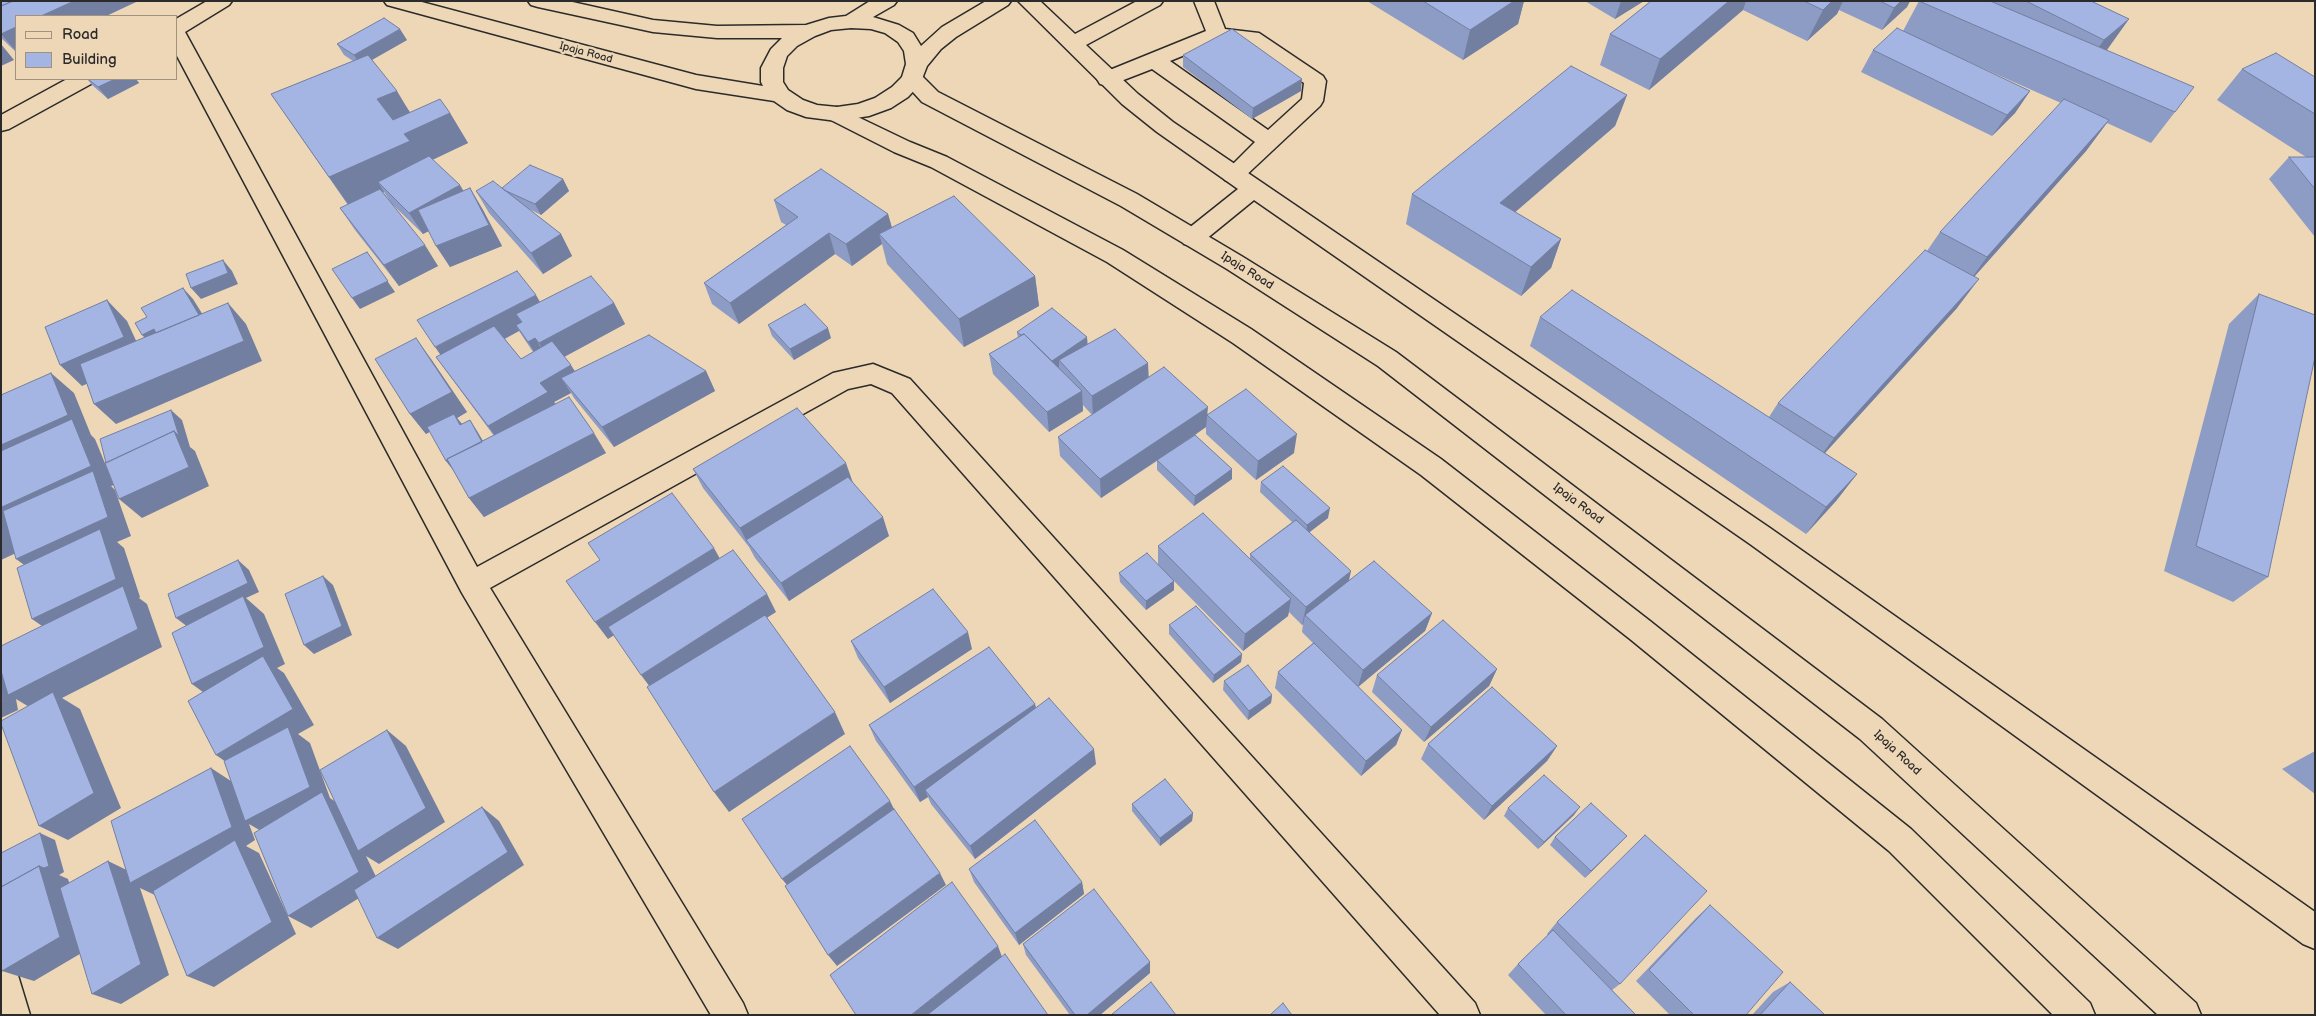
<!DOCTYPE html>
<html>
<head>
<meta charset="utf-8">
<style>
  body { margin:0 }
  #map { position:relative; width:2316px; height:1016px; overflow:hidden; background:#eed7b6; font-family:"Balsamiq Sans",sans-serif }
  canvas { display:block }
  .frame { position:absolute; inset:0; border:2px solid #2b2b2b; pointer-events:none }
  .legend { position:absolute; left:15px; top:15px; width:162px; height:65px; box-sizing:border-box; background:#eed7b6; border:1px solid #a0927e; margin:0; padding:6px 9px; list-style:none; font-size:15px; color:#2b2b2b }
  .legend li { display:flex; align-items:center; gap:10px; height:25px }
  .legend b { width:25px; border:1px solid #a0927e }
</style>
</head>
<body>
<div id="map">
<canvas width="2316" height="1016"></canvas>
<div class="frame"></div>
<ul class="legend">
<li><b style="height:6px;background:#eed7b6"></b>Road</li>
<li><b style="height:14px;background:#a4b5e4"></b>Building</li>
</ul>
</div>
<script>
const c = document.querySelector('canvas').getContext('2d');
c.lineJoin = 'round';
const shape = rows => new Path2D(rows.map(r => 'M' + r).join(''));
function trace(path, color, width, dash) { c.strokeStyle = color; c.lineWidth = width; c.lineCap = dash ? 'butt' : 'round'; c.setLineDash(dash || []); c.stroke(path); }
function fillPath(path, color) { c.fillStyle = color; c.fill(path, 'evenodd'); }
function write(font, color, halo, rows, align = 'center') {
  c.font = font + ' "Balsamiq Sans",sans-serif'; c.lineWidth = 4.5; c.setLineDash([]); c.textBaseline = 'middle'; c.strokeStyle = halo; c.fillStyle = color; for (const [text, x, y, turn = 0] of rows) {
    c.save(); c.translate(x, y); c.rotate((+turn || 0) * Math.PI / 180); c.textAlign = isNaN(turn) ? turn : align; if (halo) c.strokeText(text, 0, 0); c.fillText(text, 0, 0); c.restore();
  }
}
const service = shape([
  [1194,1,1214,1,1225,29,1259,33,1323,76,1326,81,1323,101,1320,106,1241,180,1233,183,1225,180,1222,175,1255,142,1152,69,1108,86,1100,84,1097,79,1100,74,1206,31,1194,1],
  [1219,41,1247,44,1304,83,1302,99,1268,130,1170,61,1219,41]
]);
const minor = shape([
  [207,1,232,1,229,5,185,32,477,567,833,373,873,364,910,379,1475,1003,1480,1015,1440,1015,892,393,871,384,848,389,490,588,743,1003,748,1015,711,1015,462,593,176,54,176,19,207,1],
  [1018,1,1040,1,1075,34,1137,1,1163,1,1160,5,1086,45,1138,94,1173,122,1770,528,2315,912,2315,949,2303,944,1750,544,1254,200,1200,244,1192,246,1184,244,1180,238,1184,232,1238,189,1157,132,1122,104,1018,1],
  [67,79,94,79,91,84,9,129,1,131,1,115,67,79],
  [1,954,13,959,30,1015,1,1015,1,954]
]);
const secondary = shape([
  [912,72,920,74,938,92,1137,194,1243,257,1396,352,1882,719,2196,1003,2201,1015,2158,1015,1860,739,1378,366,1227,269,1121,206,922,102,901,79,904,74,912,72],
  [837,107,910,142,947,157,1123,250,1251,329,1441,459,1650,621,1911,829,2090,1003,2095,1015,2053,1015,1889,851,1630,639,1421,475,1233,343,1107,262,931,167,894,152,829,119,826,114,829,109,837,107]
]);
const primary = shape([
  [384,1,418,1,696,75,763,86,761,82,761,68,771,49,782,38,717,38,653,32,538,7,531,5,528,1,568,1,653,20,717,26,806,25,829,18,846,16,870,1,897,1,894,5,873,17,899,25,913,33,921,46,942,27,986,1,1011,1,1008,5,956,37,941,49,927,66,920,84,908,97,891,108,869,116,837,121,806,117,787,110,774,101,696,89,387,5,384,1],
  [851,28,871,29,885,33,898,42,904,51,906,64,902,77,892,87,875,98,858,104,837,107,817,105,803,100,788,90,783,82,783,68,787,56,797,46,815,36,831,30,851,28]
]);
const wall = shape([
  [1,1,138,1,106,16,16,16,16,52,1,38],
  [1367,1,1524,1,1518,24,1463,60],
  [1585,1,1644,1,1615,19],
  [1651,1,1910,1,1907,7,1882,30,1839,10,1837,14,1807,41,1743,10,1649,90,1600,65,1610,34],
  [1919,1,2091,1,2129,19,2106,50,2175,112,2151,143,2107,123,2086,151,1975,276,1957,308,1825,453,1857,474,1836,501,1806,534,1530,346,1540,317,1769,417,1778,403,1927,251,1940,232,2061,103,1962,59,2030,91,2015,113,1992,136,1861,72,1873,50,1903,31],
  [407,40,372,60,410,112,450,113,468,143,432,159,463,191,470,188,483,210,502,246,450,267,429,231,423,234,392,204,384,192,383,192,438,266,399,286,355,230,340,208,348,205,271,94,353,61,344,55,337,44],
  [1183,55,1301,91,1252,119,1183,67],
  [2242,69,2315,77,2315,237,2269,179,2289,157,2306,157,2217,100],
  [87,79,136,79,139,83,108,99,92,85],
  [1627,95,1615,126,1515,212,1561,239,1551,268,1521,296,1406,224,1412,194],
  [563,179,569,191,541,215,529,209,561,234,572,256,543,274,489,213,476,191],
  [774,200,888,214,892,228,1035,276,1039,306,964,347,887,264,882,244,852,266,835,254,739,324,712,304,704,283,786,225,781,222],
  [2259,294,2268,577,2233,602,2164,571,2229,324],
  [540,302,614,303,625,324,564,357,575,371,706,371,715,391,614,447,574,398,571,393,554,402,606,453,484,517,469,498,453,470,446,461,430,431,426,434,410,414,431,359,467,412,457,418,462,424,470,420,477,431,483,441,494,436,436,357],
  [519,331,533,352,521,359,505,339],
  [768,325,831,338,794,360,772,336],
  [1017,332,1087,344,1148,378,1208,414,1294,453,1256,480,1206,434,1206,427,1195,435,1232,469,1232,479,1194,506,1157,470,1157,461,1101,498,1060,456,1058,437,1092,415,1083,405,1083,411,1049,432,993,374,989,354,1018,338],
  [693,469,852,482,889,536,789,601,755,558,749,547,703,488],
  [1261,482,1328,518,1309,532,1349,580,1432,613,1425,631,1358,687,1402,730,1396,745,1361,776,1275,688,1278,672,1313,643,1302,632,1303,624,1302,625,1289,612,1288,616,1243,651,1174,581,1174,590,1146,610,1120,582,1119,573,1158,564,1158,546,1250,559,1250,554,1292,522,1260,492],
  [1169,625,1242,654,1241,662,1213,683,1169,634],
  [851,641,972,649,890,703,858,658],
  [1497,669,1489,686,1424,742,1372,692,1377,675],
  [1224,681,1272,695,1271,703,1248,720,1223,690],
  [1035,704,1036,708,1096,764,975,859,931,804,928,797,920,802,876,741,869,725],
  [1428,744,1557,746,1547,761,1484,820,1421,759],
  [2315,751,2315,794,2282,769],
  [1132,804,1193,813,1192,821,1160,846,1132,811],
  [1508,808,1574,815,1538,849,1504,816],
  [1627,836,1585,878,1550,845,1555,837],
  [969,869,1082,882,1084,894,1019,945,974,882],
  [1710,905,1746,1015,1670,1015,1636,981,1696,918],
  [1557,922,1620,984,1612,990,1636,1015,1546,1015,1508,975,1518,964,1548,935,1547,934],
  [1023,944,1150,962,1150,973,1100,1015,1070,1015,1026,955],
  [1790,982,1825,1015,1752,1015,1773,992]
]);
const shadedWall = shape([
  [74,1,138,1,106,16,41,16],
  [1514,1,1524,1,1518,24,1463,60,1470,30],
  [1621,1,1644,1,1615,19],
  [1729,1,1746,1,1743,10,1649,90,1660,59],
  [1832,1,1843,1,1837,14,1807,41,1823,10],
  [1901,1,1910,1,1907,7,1882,30,1894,8],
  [2129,19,2107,50,2082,70,2104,40],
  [16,27,16,51,1,34],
  [400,29,407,40,361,66,354,55],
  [1,44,14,60,1,66],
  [115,79,136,79,139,83,108,99,98,87],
  [1302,79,1301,91,1252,119,1253,108],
  [397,91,415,121,395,130,377,99],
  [2030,91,2015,113,1992,136,2007,115],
  [1627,95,1615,126,1491,233,1500,203],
  [450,113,468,143,424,164,378,182,384,192,350,207,329,177,404,134],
  [2109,120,2086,151,1965,287,1987,257],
  [563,179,569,191,541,215,535,204],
  [460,185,473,207,423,234,409,213],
  [470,188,483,210,502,246,450,267,436,246],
  [888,214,894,235,879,234,882,244,852,266,846,244],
  [829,233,835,254,739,324,730,303],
  [561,234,572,256,543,274,531,253],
  [1561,239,1551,268,1521,296,1531,267],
  [425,245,438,266,399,286,384,265],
  [367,252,395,292,360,309,352,298],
  [223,260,232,271,238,284,201,299,191,288],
  [1035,276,1039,306,964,347,959,319],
  [1979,279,1957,308,1814,465,1834,438],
  [183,288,193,299,213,331,152,345,142,335],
  [536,295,548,316,522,322,516,314,525,328,516,325,519,331,449,367,435,347],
  [107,300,127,321,144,358,82,386,60,365],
  [228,303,246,324,262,361,116,424,94,404],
  [614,303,625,324,551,364,539,343],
  [828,328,831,338,794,360,790,349],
  [1087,337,1088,348,1059,360,1059,367,1052,372,1051,361],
  [416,338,431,359,467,412,457,418,462,424,460,425,456,418,426,434,410,414],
  [535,338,548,359,541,363,528,342],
  [1148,363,1149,383,1093,416,1092,396],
  [571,365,583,386,561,378,571,393,554,402,560,412,502,446,488,426,540,383],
  [706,371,715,391,614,447,602,427],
  [51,373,74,393,91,435,95,439,114,485,111,486,115,490,131,536,117,542,124,548,140,597,139,598,147,604,162,647,62,698,80,709,121,808,68,840,39,826,36,711,16,699,18,710,1,718,1,661,58,637,32,619,42,578,16,559,29,547,1,560,1,445],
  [1082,391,1083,411,1049,432,1047,412],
  [1208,407,1206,427,1101,498,1100,479],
  [171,410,182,420,190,447,195,451,209,486,142,518,119,499,174,431],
  [470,420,477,431,490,453,454,471,446,461],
  [594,433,606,453,484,517,469,498],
  [1297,434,1294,453,1256,480,1258,461],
  [846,463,853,483,746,540,740,528],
  [1232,469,1232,479,1194,506,1195,496],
  [1857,474,1836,501,1806,534,1826,507],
  [1330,508,1328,518,1306,535,1307,525],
  [883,517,889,536,789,601,781,583],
  [714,548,724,566,608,639,595,622],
  [238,560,249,570,259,592,246,598,264,614,285,664,277,668,284,673,314,725,298,734,310,743,330,798,343,807,387,730,406,746,445,822,379,864,366,856,380,885,311,928,288,916,268,835,249,824,255,840,246,846,259,853,296,934,214,987,187,976,157,896,140,888,169,975,121,1004,92,994,108,861,135,874,211,768,234,783,239,771,216,755,215,701,192,684,188,627,176,618],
  [1351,571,1347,590,1305,615,1303,624,1302,625,1306,607],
  [323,576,333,585,352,635,314,654,304,645],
  [1174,581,1174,590,1146,610,1146,601],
  [767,594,776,612,653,691,641,675],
  [1291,599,1288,616,1243,651,1245,634],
  [1432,613,1425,631,1358,687,1363,670],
  [968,632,972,649,890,703,884,687],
  [1242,654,1241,662,1213,683,1214,675],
  [1497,669,1489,686,1424,742,1431,727],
  [1272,695,1271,703,1248,720,1249,711],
  [1035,704,1038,720,925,790,928,797,920,802,914,787],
  [835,712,845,734,729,812,714,792],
  [1402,730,1396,745,1361,776,1366,761],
  [1557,746,1547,761,1484,820,1492,806],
  [1094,749,1096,764,975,859,970,846],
  [890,801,897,815,792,891,782,879],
  [482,807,499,821,524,865,398,949,377,938],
  [1580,807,1574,815,1538,849,1544,842],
  [1193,813,1192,821,1160,846,1160,838],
  [40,833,55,840,64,872,59,875,68,879,90,948,34,981,2,971,39,866],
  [1627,836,1585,878,1591,871],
  [940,873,946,885,837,966,828,955],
  [1082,882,1084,894,1019,945,1015,933],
  [998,946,1002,957,930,1015,911,1015],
  [1150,962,1150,973,1100,1015,1087,1015]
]);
const building = shape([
  [1,1,13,1,1,6,1,1],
  [13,1,74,1,41,16,16,16,16,27,1,34,1,6,13,1],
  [1423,1,1514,1,1470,30,1423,1],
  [1651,1,1729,1,1660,59,1610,34,1651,1],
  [1804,1,1832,1,1823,10,1804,1],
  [1880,1,1901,1,1894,8,1880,1],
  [1919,1,1990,1,2194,87,2175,112,1919,1],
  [2026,1,2091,1,2129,19,2104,40,2026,1],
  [384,18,400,29,354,55,337,44,384,18],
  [1897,28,2030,91,2007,115,1873,50,1897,28],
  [1232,29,1302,79,1253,108,1183,55,1232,29],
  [2276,53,2315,77,2315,114,2242,69,2276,53],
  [368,55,397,91,377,99,393,120,440,99,450,113,404,134,410,141,329,177,271,94,368,55],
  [1571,66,1627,95,1500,203,1561,239,1531,267,1412,194,1571,66],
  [88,79,115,79,98,87,88,79],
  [2064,99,2109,120,1987,257,1940,232,2064,99],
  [429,156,460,185,409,213,378,182,429,156],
  [2289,157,2315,157,2315,189,2289,157],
  [530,165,563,179,535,204,504,190,502,188,530,165],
  [821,169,888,214,846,244,829,233,730,303,704,283,798,217,774,200,821,169],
  [493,181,561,234,531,253,476,191,493,181],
  [470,188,489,225,436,246,418,210,470,188],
  [380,189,425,245,384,265,340,208,380,189],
  [954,196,1035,276,959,319,879,234,954,196],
  [1925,250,1979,279,1834,438,1778,403,1925,250],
  [367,252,388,281,352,298,332,269,367,252],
  [223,260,228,273,191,288,186,274,223,260],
  [517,271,536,295,435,347,417,320,517,271],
  [591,276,614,303,539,343,535,338,528,342,516,325,522,322,516,314,591,276],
  [183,288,199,315,156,333,154,329,142,335,135,323,147,317,141,308,183,288],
  [1572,290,1857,474,1826,507,1540,317,1572,290],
  [2259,294,2315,315,2315,357,2268,577,2196,546,2259,294],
  [107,300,124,337,60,365,45,327,107,300],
  [228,303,244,341,94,404,80,364,228,303],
  [805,304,828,328,790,349,768,325,805,304],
  [1052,308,1087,337,1052,361,1024,334,1021,335,1017,332,1052,308],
  [494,326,521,359,552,341,571,365,540,383,548,392,488,426,436,357,494,326],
  [1115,329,1148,363,1092,396,1059,360,1115,329],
  [1024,334,1082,391,1047,412,989,354,1024,334],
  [649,335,706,371,602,427,561,378,649,335],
  [416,338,452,392,410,414,375,359,416,338],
  [1164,367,1208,407,1100,479,1058,437,1164,367],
  [51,373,68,415,1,445,1,395,51,373],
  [1246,389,1297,434,1258,461,1207,415,1246,389],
  [569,397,594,433,469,498,447,459,569,397],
  [797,408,846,463,740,528,693,469,797,408],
  [171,410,179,436,174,431,106,463,100,439,171,410],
  [454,414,460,425,470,420,482,442,447,459,447,460,446,461,427,427,454,414],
  [72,419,91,466,2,507,1,503,1,451,72,419],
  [174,431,189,467,119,499,105,463,174,431],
  [1195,435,1232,469,1195,496,1157,460,1195,435],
  [1283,466,1330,508,1307,525,1261,482,1283,466],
  [93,471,108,517,16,559,3,511,93,471],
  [848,477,883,517,781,583,746,540,848,477],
  [672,493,714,548,595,622,566,581,600,560,588,543,672,493],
  [1203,513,1291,599,1245,634,1158,546,1203,513],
  [1296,520,1351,571,1306,607,1250,554,1296,520],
  [100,529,116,579,32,619,17,568,100,529],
  [733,550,767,594,641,675,608,627,733,550],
  [1147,553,1174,581,1146,601,1119,573,1147,553],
  [238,560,248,583,176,618,168,594,238,560],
  [1374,561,1432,613,1363,670,1305,615,1374,561],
  [323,576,342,626,304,645,285,594,323,576],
  [123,586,138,629,8,695,1,671,1,646,123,586],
  [933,589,968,632,884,687,851,641,933,589],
  [243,596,264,647,192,684,172,633,243,596],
  [1196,606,1242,654,1214,675,1169,625,1196,606],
  [765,615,835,712,714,792,647,687,765,615],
  [1443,620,1497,669,1431,727,1377,675,1443,620],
  [1314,643,1402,730,1366,761,1278,672,1314,643],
  [989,647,1035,704,914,787,869,725,989,647],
  [263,656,293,709,216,755,188,701,263,656],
  [1248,665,1272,695,1249,711,1224,681,1248,665],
  [1492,687,1557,746,1492,806,1428,744,1492,687],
  [1,691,3,702,1,703,1,691],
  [53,692,94,793,39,826,1,724,1,721,53,692],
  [1049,698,1094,749,970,846,925,790,1049,698],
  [288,727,310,787,245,821,224,761,288,727],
  [387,730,426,808,358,851,320,770,387,730],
  [850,746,890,801,782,879,742,819,850,746],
  [211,768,232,827,130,883,111,821,211,768],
  [1544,775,1580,807,1544,842,1508,808,1544,775],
  [1165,779,1193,813,1160,838,1132,804,1165,779],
  [322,792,359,872,288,916,254,833,322,792],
  [1591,803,1627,836,1591,871,1555,837,1591,803],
  [482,807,508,852,377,938,354,890,482,807],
  [894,809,940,873,828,955,785,886,894,809],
  [1035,820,1082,882,1015,933,969,869,1035,820],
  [40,833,49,866,44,868,39,866,1,887,1,853,40,833],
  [1645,835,1707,891,1620,984,1557,922,1645,835],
  [235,840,272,922,187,976,153,891,235,840],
  [108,861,141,964,92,994,60,888,108,861],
  [39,866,60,937,2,971,1,967,1,887,39,866],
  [952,882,998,946,911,1015,856,1015,830,975,952,882],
  [1094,889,1150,962,1087,1015,1075,1015,1023,944,1094,889],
  [1710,905,1783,972,1746,1015,1694,1015,1649,970,1710,905],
  [1553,930,1636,1015,1566,1015,1518,964,1553,930],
  [1005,954,1048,1015,927,1015,1005,954],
  [1151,982,1176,1015,1111,1015,1151,982],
  [1790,982,1825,1015,1760,1015,1790,982],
  [1283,1003,1292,1015,1270,1015,1283,1003]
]);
const farStreetnames = [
  ["Ipaja Road",586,53,15]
];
const streetNames = [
  ["Ipaja Road",1247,271,32],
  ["Ipaja Road",1578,504,37],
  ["Ipaja Road",1897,753,43]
];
trace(service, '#2b2b2b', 3);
trace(minor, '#2b2b2b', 3);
trace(secondary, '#2b2b2b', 3);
trace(primary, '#2b2b2b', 3);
fillPath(service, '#eed7b6');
fillPath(minor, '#eed7b6');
fillPath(secondary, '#eed7b6');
fillPath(primary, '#eed7b6');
fillPath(wall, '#8d9cc4');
fillPath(shadedWall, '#737fa0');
fillPath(building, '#a4b5e4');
trace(building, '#737fa0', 1);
write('11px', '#2b2b2b', '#eed7b6', farStreetnames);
write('12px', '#2b2b2b', '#eed7b6', streetNames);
</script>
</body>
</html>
